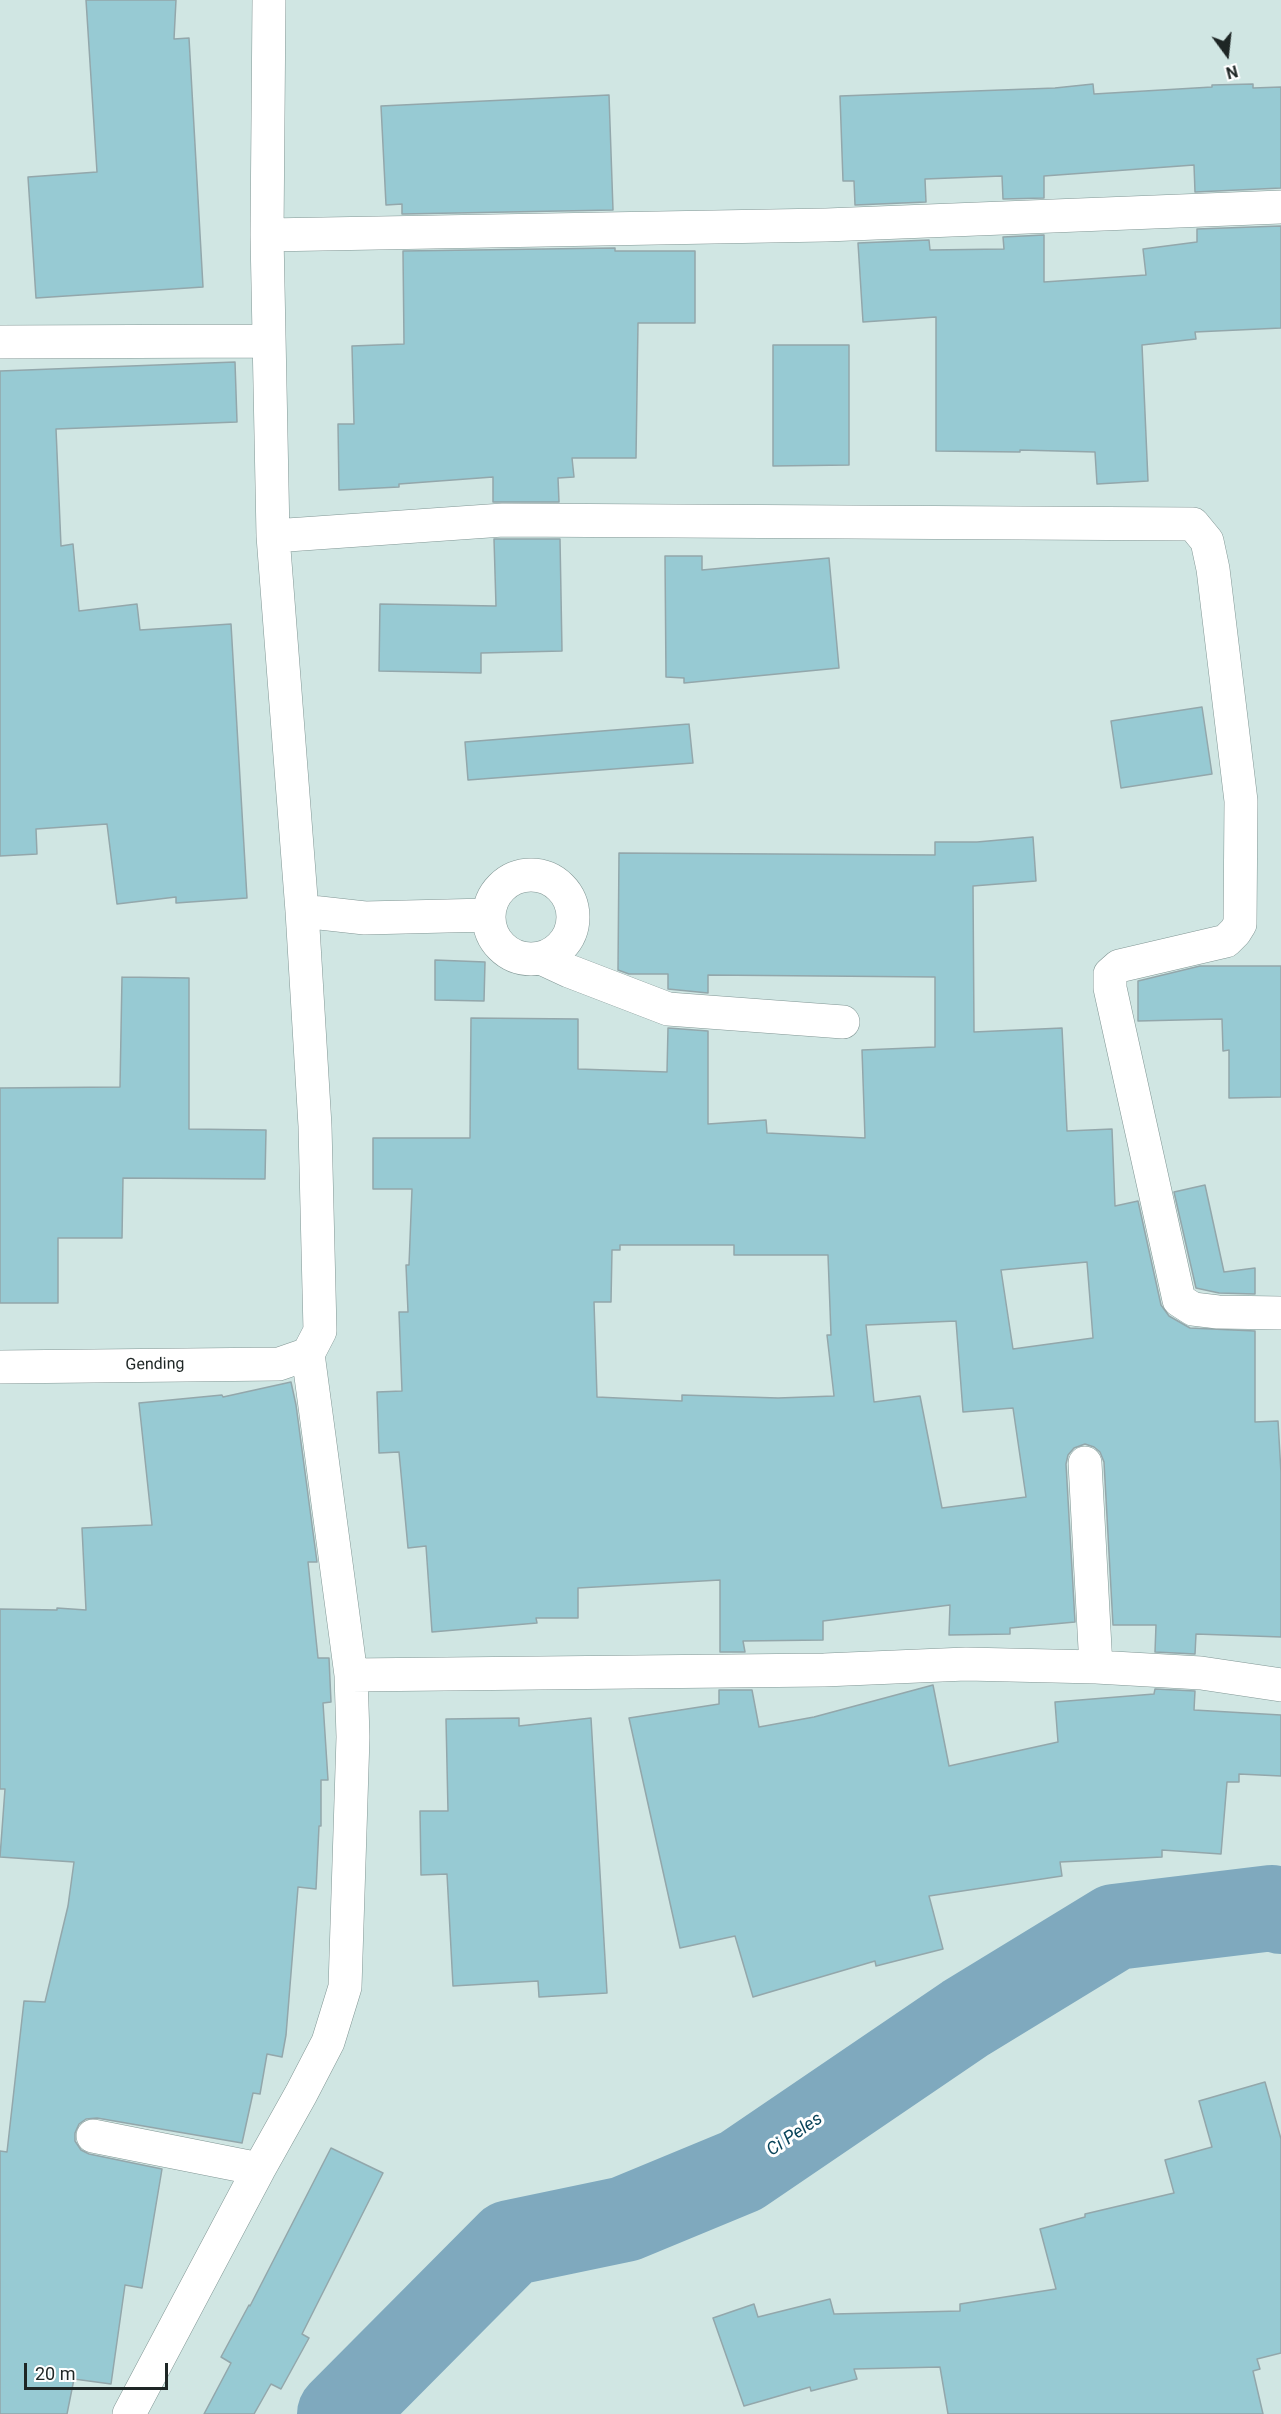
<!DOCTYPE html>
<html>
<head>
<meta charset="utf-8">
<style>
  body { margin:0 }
  #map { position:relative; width:1281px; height:2414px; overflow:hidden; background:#d0e6e3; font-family:Roboto,sans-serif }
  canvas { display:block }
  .north { position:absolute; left:1197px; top:24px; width:60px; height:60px; -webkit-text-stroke:4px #fff; paint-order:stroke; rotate:165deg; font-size:16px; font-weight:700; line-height:24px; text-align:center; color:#1e2625 }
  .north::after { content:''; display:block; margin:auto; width:21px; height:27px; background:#1e2625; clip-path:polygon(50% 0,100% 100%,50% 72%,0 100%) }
  .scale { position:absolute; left:24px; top:2363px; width:144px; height:27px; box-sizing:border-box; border:3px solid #1e2625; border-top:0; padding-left:8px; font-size:18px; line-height:21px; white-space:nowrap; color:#1e2625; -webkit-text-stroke:4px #fff; paint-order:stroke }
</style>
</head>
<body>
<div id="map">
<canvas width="1281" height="2414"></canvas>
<div class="north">N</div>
<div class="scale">20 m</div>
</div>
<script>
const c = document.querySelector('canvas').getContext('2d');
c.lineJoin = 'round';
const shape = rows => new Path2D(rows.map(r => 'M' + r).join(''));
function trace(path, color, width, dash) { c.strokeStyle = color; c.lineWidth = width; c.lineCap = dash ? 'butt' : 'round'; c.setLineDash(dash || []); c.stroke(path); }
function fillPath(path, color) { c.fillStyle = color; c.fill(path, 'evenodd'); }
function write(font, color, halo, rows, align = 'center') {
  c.font = font + ' Roboto,sans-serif'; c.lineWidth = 6; c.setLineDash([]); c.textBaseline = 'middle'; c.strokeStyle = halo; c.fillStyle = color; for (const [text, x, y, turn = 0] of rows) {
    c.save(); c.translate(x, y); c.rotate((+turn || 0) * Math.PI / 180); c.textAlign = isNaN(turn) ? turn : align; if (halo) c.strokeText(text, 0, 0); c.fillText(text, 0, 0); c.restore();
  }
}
const river = shape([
  [340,2414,510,2243,625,2219,741,2171,966,2018,1115,1927,1272,1908,1281,1911]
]);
const building = shape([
  [86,0,176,0,174,39,189,38,203,287,36,298,28,177,97,172,86,0],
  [1093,84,1094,94,1212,87,1212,85,1253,84,1253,88,1281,87,1281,188,1195,192,1194,165,1044,176,1044,198,1003,199,1002,176,925,179,926,202,855,205,854,181,843,181,840,96,1055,88,1093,84],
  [609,95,613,210,402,214,402,204,386,205,381,106,609,95],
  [1281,226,1281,328,1195,332,1196,339,1142,345,1148,481,1097,484,1095,452,1020,450,1020,452,936,451,936,317,863,322,858,243,929,240,930,250,1004,249,1003,237,1044,235,1044,282,1146,275,1143,249,1197,242,1197,229,1281,226],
  [615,248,615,251,695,251,695,323,638,323,636,458,572,458,574,477,558,478,559,502,493,502,493,477,399,484,399,487,339,490,338,424,354,424,352,346,404,344,403,251,615,248],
  [773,345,849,345,849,465,773,466,773,345],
  [235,362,237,422,56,429,61,546,73,544,79,611,137,604,140,630,231,624,247,898,176,903,176,897,117,904,107,824,36,829,37,854,0,856,0,371,235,362],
  [494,539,560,539,562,651,481,653,481,673,379,671,380,604,496,606,494,539],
  [665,556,702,556,702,570,829,558,839,668,684,683,684,678,666,677,665,556],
  [1202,707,1212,774,1121,788,1111,721,1202,707],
  [689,724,693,763,468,780,465,742,689,724],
  [1033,837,1036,881,973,886,974,1032,1062,1028,1067,1131,1112,1129,1115,1206,1138,1201,1161,1305,1169,1316,1190,1328,1255,1331,1255,1422,1278,1421,1281,1473,1281,1637,1196,1634,1195,1654,1155,1652,1156,1625,1113,1625,1104,1462,1100,1452,1094,1447,1085,1444,1074,1448,1068,1455,1066,1464,1075,1622,1010,1628,1010,1634,949,1635,950,1605,823,1621,823,1640,743,1641,745,1652,720,1652,720,1580,578,1588,578,1618,536,1618,537,1623,432,1632,426,1546,408,1548,399,1452,379,1453,377,1392,402,1391,399,1312,408,1312,406,1265,409,1265,412,1189,373,1189,373,1138,470,1138,471,1018,578,1019,578,1069,667,1072,668,1028,708,1031,708,1124,766,1120,767,1133,865,1138,862,1050,935,1047,935,977,708,975,708,993,668,989,668,974,629,974,618,970,619,853,935,855,935,842,977,842,1033,837],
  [620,1245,734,1245,734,1255,828,1255,831,1335,827,1335,834,1396,778,1398,682,1395,682,1401,597,1397,594,1302,611,1302,612,1250,620,1250,620,1245],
  [1087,1262,1093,1338,1013,1349,1001,1270,1087,1262],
  [956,1321,963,1412,1013,1408,1026,1497,942,1508,920,1396,874,1402,866,1325,956,1321],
  [435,960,485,962,484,1001,435,1000,435,960],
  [1200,966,1281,966,1281,1097,1229,1098,1229,1050,1223,1051,1222,1019,1138,1021,1138,981,1200,966],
  [122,977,189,978,189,1129,266,1130,265,1179,123,1178,122,1238,58,1238,58,1303,0,1303,0,1088,120,1087,122,977],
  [1205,1185,1224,1272,1255,1268,1255,1294,1219,1293,1196,1288,1174,1192,1205,1185],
  [291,1382,296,1405,317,1562,308,1562,318,1658,329,1658,331,1702,323,1703,328,1780,321,1780,321,1826,319,1826,316,1889,298,1887,286,2035,282,2057,267,2054,260,2094,253,2093,242,2143,97,2118,86,2119,79,2124,75,2133,75,2141,81,2150,89,2154,162,2169,142,2288,125,2285,111,2384,74,2379,67,2414,0,2414,0,2151,7,2152,24,2001,45,2002,68,1906,74,1862,0,1857,5,1789,0,1789,0,1609,57,1610,57,1608,86,1610,82,1528,152,1525,139,1403,222,1395,223,1397,291,1382],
  [933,1685,949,1766,1058,1742,1055,1702,1154,1694,1155,1689,1195,1691,1194,1710,1281,1715,1281,1776,1239,1774,1239,1782,1227,1782,1221,1854,1162,1850,1162,1857,1060,1862,1062,1876,929,1896,943,1949,876,1966,875,1961,753,1997,735,1936,680,1948,629,1718,719,1704,719,1690,752,1690,759,1727,814,1717,933,1685],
  [519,1718,519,1726,591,1718,607,1993,539,1997,538,1981,453,1986,447,1874,421,1875,420,1811,448,1811,446,1719,519,1718],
  [1265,2082,1281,2139,1281,2353,1257,2359,1260,2369,1253,2371,1263,2414,948,2414,940,2367,854,2369,857,2379,811,2391,810,2387,744,2406,713,2318,754,2304,758,2317,830,2299,834,2314,960,2311,960,2304,1056,2289,1040,2229,1085,2217,1085,2214,1174,2193,1165,2160,1212,2147,1199,2101,1265,2082],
  [331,2148,383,2173,302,2334,309,2338,281,2389,271,2384,254,2414,204,2414,231,2363,221,2357,249,2305,250,2306,331,2148]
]);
const minor = shape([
  [267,235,826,225,1281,207],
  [0,342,269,341],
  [273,536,503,520,1193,524,1207,541,1213,569,1241,801,1240,924,1235,932,1226,941,1119,966,1110,974,1110,988,1179,1300,1193,1309,1218,1312,1281,1313],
  '489 917a42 42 0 1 1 84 0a42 42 0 1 1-84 0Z',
  [302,911,365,918,488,915],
  [541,958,569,971,668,1009,843,1022],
  [0,1367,279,1364,308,1354],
  [1085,1463,1096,1667],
  [351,1675,824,1670,966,1664,1096,1667,1201,1673,1281,1685],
  [93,2136,259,2169],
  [129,2414,259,2169,301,2094,328,2042,345,1987,353,1737,351,1675,308,1354,320,1331,315,1126,302,911,273,536,267,235,269,0]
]);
const streetNames = [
  ["Gending",155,1365,-1]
];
const waterNames = [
  ["Ci Peles",795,2135,-34]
];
trace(river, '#7fa9be', 86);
fillPath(building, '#97cad3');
trace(building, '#93a7ab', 1.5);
trace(minor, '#819694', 34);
trace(minor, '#fff', 33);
write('16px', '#1e2625', '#fff', streetNames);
write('italic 18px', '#09445a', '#fff', waterNames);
</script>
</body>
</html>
